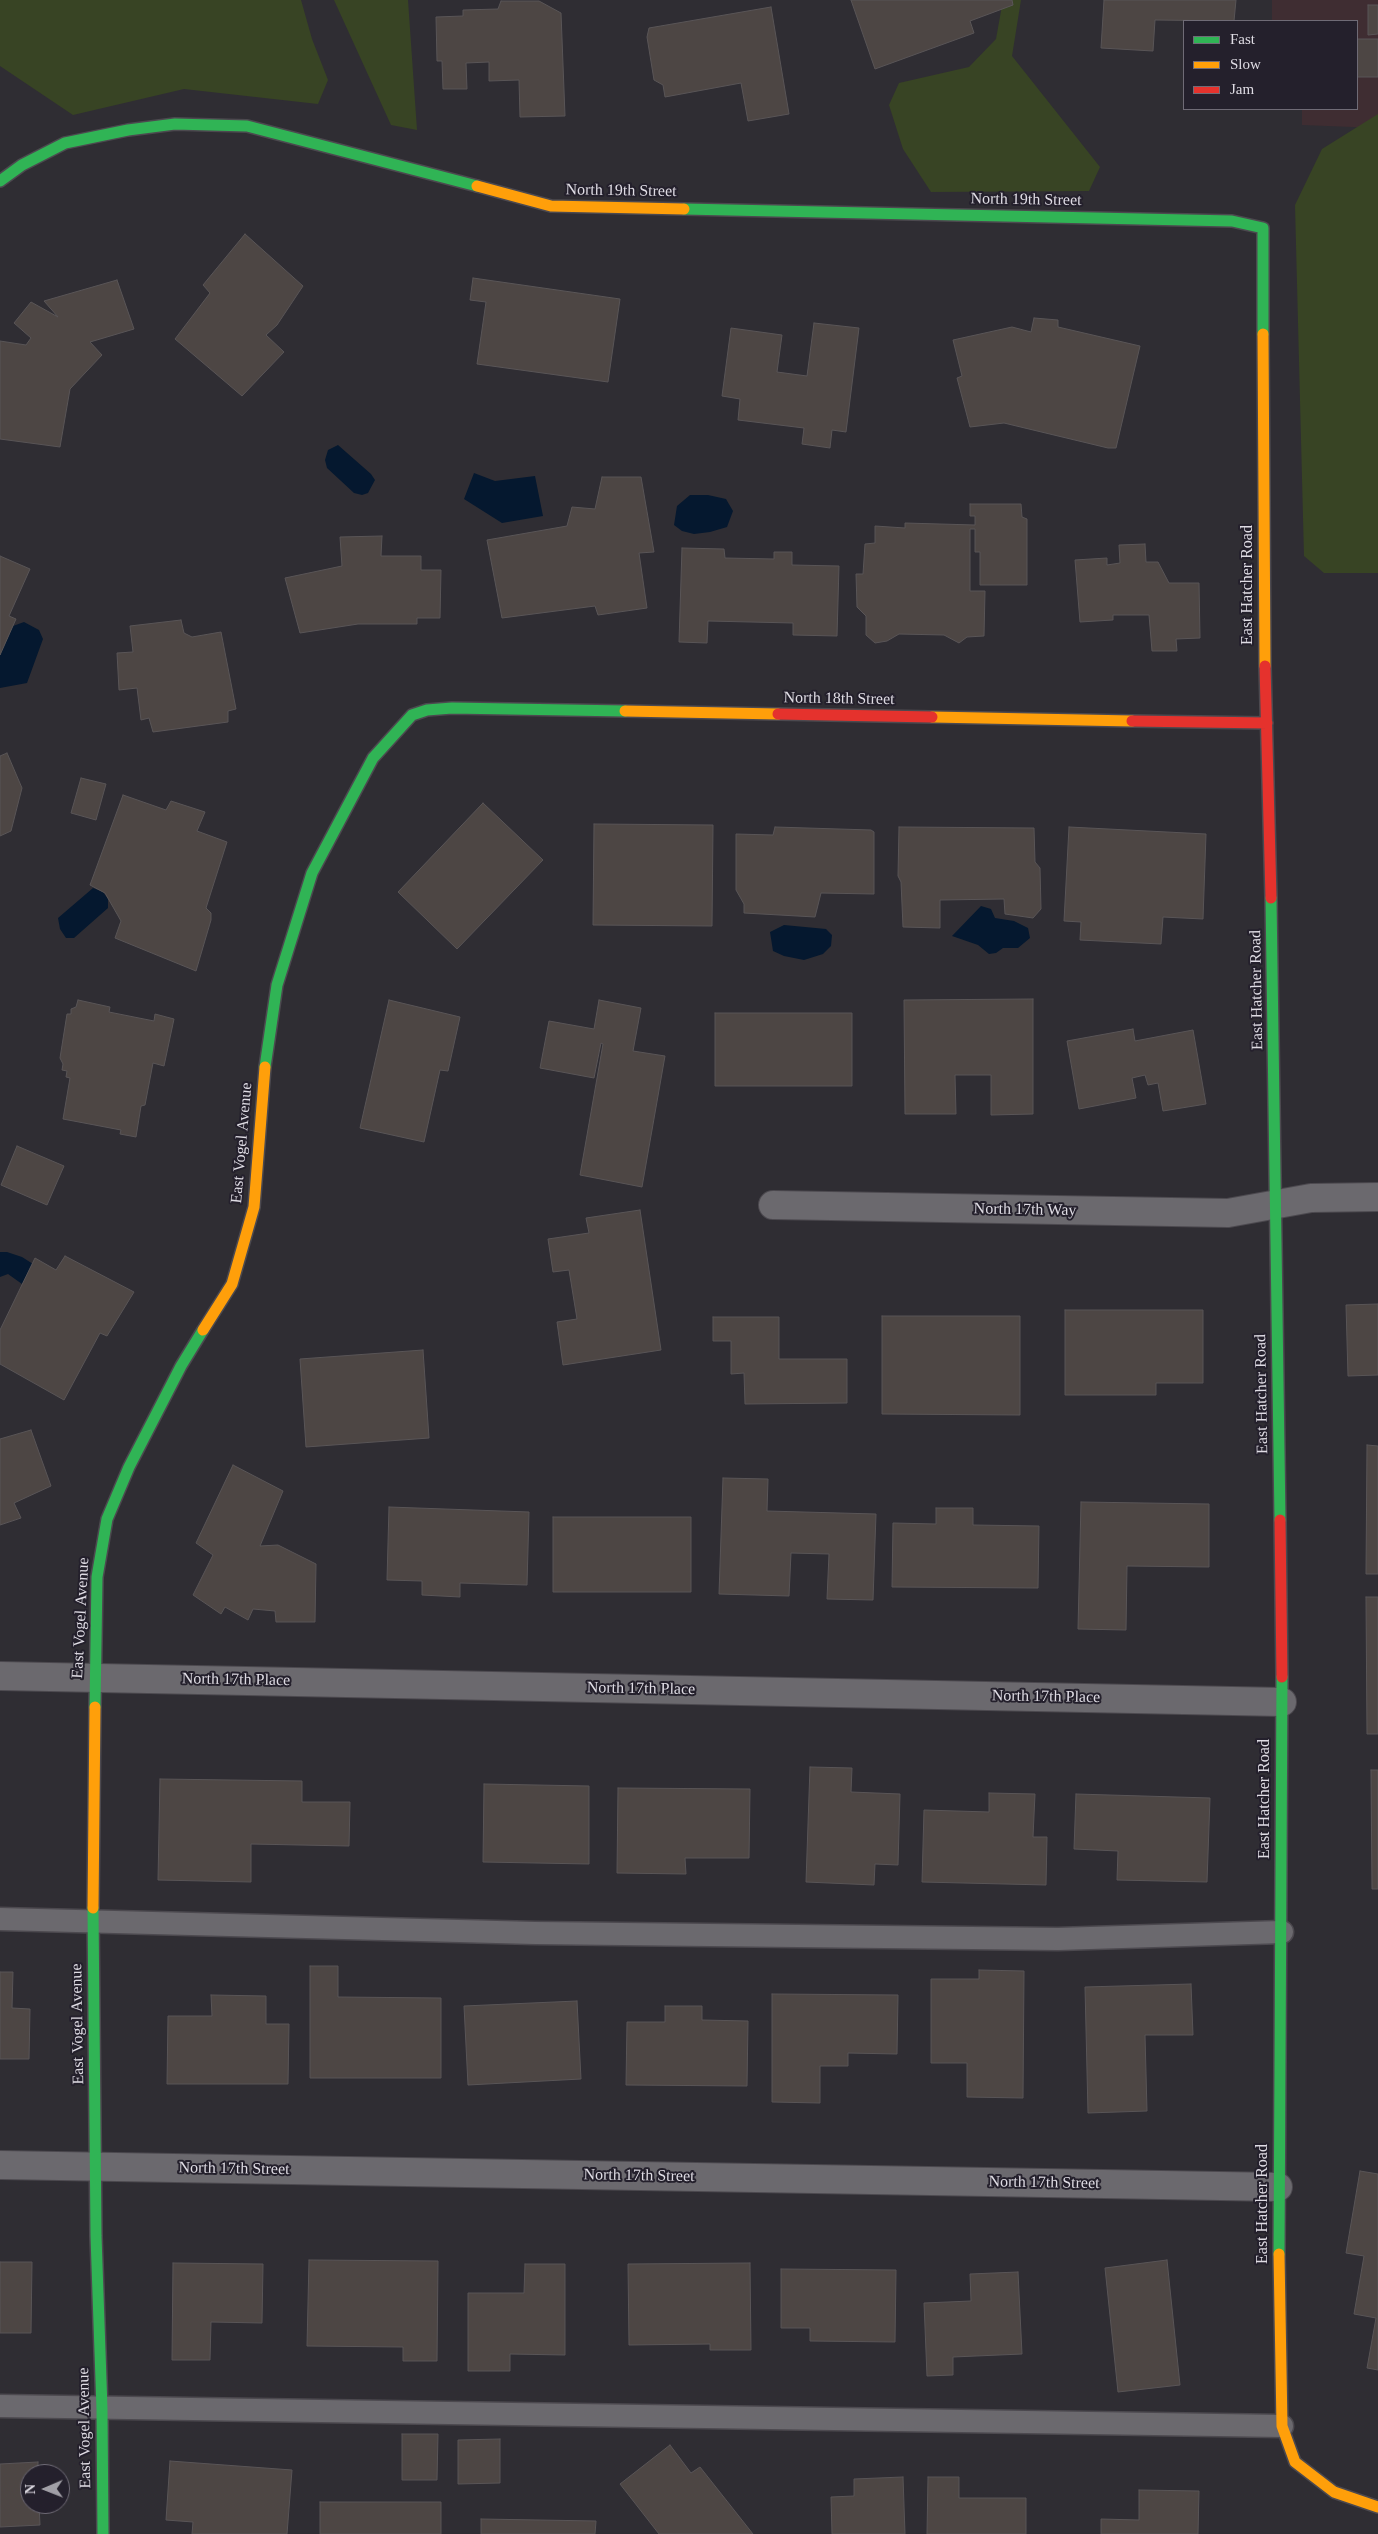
<!DOCTYPE html>
<html>
<head>
<meta charset="utf-8">
<style>
  body { margin:0 }
  #map { position:relative; width:1378px; height:2534px; overflow:hidden; background:#2f2d33; font-family:Georgia,serif }
  canvas { display:block }
  .legend { position:absolute; left:1183px; top:20px; width:175px; height:90px; box-sizing:border-box; background:#24202c; border:1px solid #6f6b76; margin:0; padding:6px 9px; list-style:none; font-size:15px; color:#dfdce4 }
  .legend li { display:flex; align-items:center; gap:10px; height:25px }
  .legend b { width:25px; border:1px solid #6f6b76 }
  .north { position:absolute; left:20px; top:2464px; width:50px; height:50px; box-sizing:border-box; background:#24202c; border:1px solid #6f6b76; border-radius:50%; rotate:269deg; font-size:14px; font-weight:700; line-height:20px; text-align:center; color:#dfdce4 }
  .north::after { content:''; display:block; margin:auto; width:18px; height:22px; background:#a19fa6; clip-path:polygon(50% 0,100% 100%,50% 72%,0 100%) }
</style>
</head>
<body>
<div id="map">
<canvas width="1378" height="2534"></canvas>
<ul class="legend">
<li><b style="height:6px;background:#30b455"></b>Fast</li>
<li><b style="height:6px;background:#ff9f0a"></b>Slow</li>
<li><b style="height:6px;background:#e5322d"></b>Jam</li>
</ul>
<div class="north">N</div>
</div>
<script>
const c = document.querySelector('canvas').getContext('2d');
c.lineJoin = 'round';
function fillPath(path, color) { c.fillStyle = color; c.fill(path, 'evenodd'); }
const shape = rows => new Path2D(rows.map(r => 'M' + r).join(''));
function trace(path, color, width, dash) { c.strokeStyle = color; c.lineWidth = width; c.lineCap = dash ? 'butt' : 'round'; c.setLineDash(dash || []); c.stroke(path); }
function write(font, color, halo, rows, align = 'center') {
  c.font = font + ' Georgia,serif'; c.lineWidth = 4; c.setLineDash([]); c.textBaseline = 'middle'; c.strokeStyle = halo; c.fillStyle = color; for (const [text, x, y, turn = 0] of rows) {
    c.save(); c.translate(x, y); c.rotate((+turn || 0) * Math.PI / 180); c.textAlign = isNaN(turn) ? turn : align; if (halo) c.strokeText(text, 0, 0); c.fillText(text, 0, 0); c.restore();
  }
}
const industrial = shape([
  [1272,0,1378,0,1378,128,1302,125,1302,109,1357,109,1357,21,1272,21]
]);
const green = shape([
  [0,0,301,0,312,39,328,80,318,104,184,89,73,115,0,66],
  [334,0,408,0,417,130,391,125],
  [1003,0,1021,0,1012,56,1100,167,1089,191,931,192,903,149,889,105,899,83,969,67,996,39],
  [1378,114,1378,573,1324,573,1304,556,1295,205,1322,149]
]);
const water = shape([
  [338,445,371,474,375,480,368,493,362,495,354,493,327,468,325,460,328,450],
  [474,473,495,481,535,476,543,516,502,523,464,499],
  [690,495,708,495,726,499,733,511,727,527,710,532,694,534,682,531,674,525,677,506],
  [24,622,39,630,43,639,27,683,0,688,0,655,13,626],
  [93,888,103,892,108,899,108,908,74,938,66,938,60,929,58,918],
  [981,906,991,909,995,918,1014,921,1028,928,1030,938,1018,948,1003,948,996,953,989,954,978,945,952,936],
  [784,925,826,929,832,935,831,946,823,954,804,960,784,956,773,951,770,932],
  [0,1252,7,1252,22,1257,33,1264,22,1284,8,1274,0,1277]
]);
const building = shape([
  [851,0,1012,0,1013,5,970,21,974,33,875,69,851,0],
  [1104,0,1236,0,1234,21,1155,20,1153,51,1101,48,1104,0],
  [501,1,539,1,561,13,565,116,520,117,519,80,489,81,489,62,466,63,467,89,443,89,442,61,437,61,436,17,463,16,463,10,498,9,501,1],
  [1368,5,1378,5,1378,34,1368,35,1368,5],
  [771,7,789,114,748,121,741,83,665,97,663,85,654,80,647,37,649,28,771,7],
  [1357,39,1378,39,1378,77,1357,77,1357,39],
  [245,234,303,286,277,325,266,335,284,352,242,396,175,339,210,293,203,285,245,234],
  [473,278,620,299,608,382,477,364,486,302,470,300,473,278],
  [117,280,134,329,90,342,102,355,70,389,60,447,0,439,0,341,26,345,31,338,14,323,31,302,58,317,44,301,117,280],
  [1034,318,1058,320,1058,327,1140,346,1116,448,1108,448,1004,423,970,427,957,378,962,376,953,340,1012,327,1031,332,1034,318],
  [814,323,859,328,846,432,832,430,830,448,802,444,804,428,738,420,740,399,722,396,731,328,782,335,777,372,807,376,814,323],
  [602,477,641,477,654,552,639,553,647,608,598,615,595,606,502,618,487,540,567,526,572,507,595,509,602,477],
  [970,504,1021,504,1022,517,1027,519,1027,585,980,585,980,552,975,552,975,529,970,529,970,591,985,591,984,636,967,637,959,643,944,635,899,634,887,641,875,643,866,635,866,616,857,607,856,574,863,574,865,544,875,543,875,526,905,528,905,523,975,525,975,516,970,516,970,504],
  [382,536,381,556,421,556,421,570,441,570,440,618,417,618,417,624,358,624,300,633,285,578,342,566,340,537,382,536],
  [1145,544,1146,562,1158,562,1169,583,1199,583,1200,638,1176,639,1177,651,1152,651,1149,615,1113,615,1113,620,1080,622,1075,560,1107,558,1107,565,1120,563,1119,545,1145,544],
  [682,548,724,549,725,558,774,559,774,552,792,552,792,565,839,566,837,636,793,635,793,623,708,621,707,643,679,642,682,548],
  [0,556,30,569,9,616,16,619,0,655,0,556],
  [181,620,184,633,192,637,221,632,236,709,228,711,228,722,153,732,149,718,141,720,137,688,119,690,117,653,133,652,130,626,181,620],
  [7,753,22,788,11,831,0,836,0,756,7,753],
  [81,778,106,784,96,820,71,813,81,778],
  [123,795,166,810,171,801,205,812,197,831,227,842,206,908,211,913,211,920,196,971,115,938,121,921,105,893,90,885,123,795],
  [483,803,543,860,457,949,398,892,483,803],
  [594,824,713,825,712,926,593,925,594,824],
  [775,827,871,830,874,832,874,894,821,893,815,917,744,913,744,904,736,890,736,834,773,835,775,827],
  [899,827,1034,828,1035,862,1040,868,1041,909,1033,918,1005,914,1004,899,940,900,940,928,903,927,901,882,898,876,899,827],
  [1069,827,1206,834,1203,919,1163,917,1161,944,1080,940,1081,922,1064,921,1069,827],
  [1033,999,1033,1114,991,1115,991,1075,955,1075,956,1114,905,1114,904,1000,1033,999],
  [78,1000,110,1007,109,1012,154,1021,155,1014,174,1019,164,1066,153,1063,145,1105,141,1106,136,1137,120,1134,121,1130,63,1119,70,1078,66,1077,67,1071,62,1070,63,1064,60,1058,67,1014,71,1014,71,1009,76,1007,78,1000],
  [389,1000,460,1017,448,1071,440,1070,424,1142,360,1128,389,1000],
  [599,1000,641,1008,633,1051,665,1056,642,1187,580,1175,603,1044,601,1043,594,1078,540,1068,549,1021,594,1029,599,1000],
  [715,1013,852,1013,852,1086,715,1086,715,1013],
  [1133,1029,1135,1041,1193,1030,1206,1104,1163,1111,1158,1083,1148,1085,1145,1075,1132,1078,1136,1098,1079,1109,1067,1041,1133,1029],
  [17,1146,64,1166,47,1205,1,1185,17,1146],
  [640,1210,661,1350,563,1365,557,1322,577,1319,569,1270,553,1272,548,1239,589,1233,586,1218,640,1210],
  [65,1256,134,1292,107,1336,100,1333,64,1400,0,1364,0,1330,35,1258,56,1270,65,1256],
  [1378,1304,1378,1375,1348,1376,1346,1305,1378,1304],
  [1065,1310,1203,1310,1203,1383,1156,1383,1156,1395,1065,1395,1065,1310],
  [882,1316,1020,1316,1020,1415,882,1414,882,1316],
  [713,1317,779,1317,779,1359,847,1359,847,1403,745,1404,744,1373,731,1374,731,1341,713,1341,713,1317],
  [423,1350,429,1438,306,1447,300,1359,423,1350],
  [31,1430,51,1486,14,1503,21,1518,0,1525,0,1439,31,1430],
  [1367,1445,1378,1446,1378,1574,1366,1574,1367,1445],
  [233,1465,283,1491,260,1546,278,1545,316,1564,315,1622,276,1622,275,1611,253,1609,248,1620,225,1607,221,1614,193,1595,213,1555,196,1543,233,1465],
  [723,1478,768,1479,767,1511,876,1514,873,1600,827,1599,829,1554,791,1553,789,1596,719,1594,723,1478],
  [1081,1502,1209,1504,1209,1567,1127,1566,1126,1630,1078,1629,1081,1502],
  [389,1507,529,1512,527,1585,460,1583,460,1597,422,1595,422,1581,387,1580,389,1507],
  [936,1508,973,1508,973,1525,1039,1526,1038,1588,892,1587,893,1523,936,1524,936,1508],
  [553,1517,691,1517,691,1592,553,1592,553,1517],
  [1366,1597,1378,1597,1378,1734,1367,1734,1366,1597],
  [810,1767,852,1768,851,1792,900,1794,898,1865,875,1864,874,1885,806,1882,810,1767],
  [1371,1770,1378,1770,1378,1889,1372,1889,1371,1770],
  [160,1779,302,1781,302,1802,350,1802,349,1846,251,1844,251,1882,158,1880,160,1779],
  [484,1784,589,1786,589,1864,483,1862,484,1784],
  [618,1788,750,1789,749,1858,685,1858,686,1874,617,1873,618,1788],
  [989,1793,1035,1794,1033,1837,1047,1837,1046,1885,922,1882,924,1810,989,1812,989,1793],
  [1076,1794,1210,1798,1207,1882,1117,1880,1118,1851,1074,1849,1076,1794],
  [310,1966,338,1966,338,1997,441,1998,441,2078,310,2078,310,1966],
  [979,1970,1024,1971,1023,2098,967,2097,967,2063,931,2063,931,1979,979,1979,979,1970],
  [0,1972,13,1972,12,2008,30,2009,29,2059,0,2059,0,1972],
  [1191,1984,1193,2035,1145,2035,1147,2111,1088,2113,1085,1987,1191,1984],
  [772,1994,898,1995,897,2054,848,2053,848,2066,820,2066,820,2103,772,2102,772,1994],
  [211,1995,266,1996,266,2024,289,2024,288,2084,167,2084,168,2016,212,2016,211,1995],
  [577,2001,581,2079,468,2085,464,2006,577,2001],
  [665,2006,702,2006,702,2020,748,2021,747,2086,626,2085,627,2022,665,2022,665,2006],
  [1360,2171,1378,2174,1378,2370,1367,2368,1376,2318,1354,2314,1364,2256,1346,2253,1360,2171],
  [309,2260,438,2261,437,2361,403,2361,403,2347,307,2346,309,2260],
  [1167,2260,1180,2385,1118,2392,1105,2268,1167,2260],
  [0,2262,32,2262,31,2333,0,2333,0,2262],
  [173,2263,263,2264,262,2323,211,2322,210,2360,172,2360,173,2263],
  [750,2263,751,2350,710,2350,710,2344,629,2345,628,2264,750,2263],
  [525,2264,565,2264,565,2355,510,2354,510,2371,468,2371,468,2293,524,2293,525,2264],
  [781,2269,896,2270,895,2342,810,2341,810,2328,781,2328,781,2269],
  [1018,2272,1022,2354,953,2357,953,2375,927,2376,924,2303,971,2301,970,2274,1018,2272],
  [402,2434,438,2434,437,2480,402,2480,402,2434],
  [500,2439,500,2483,458,2484,458,2440,500,2439],
  [670,2445,691,2473,700,2467,753,2534,659,2534,620,2484,670,2445],
  [170,2461,292,2470,287,2534,192,2534,193,2522,166,2520,170,2461],
  [38,2462,38,2474,30,2474,30,2504,39,2504,40,2525,0,2527,0,2464,38,2462],
  [903,2477,905,2534,832,2534,831,2497,854,2496,854,2479,903,2477],
  [928,2477,959,2477,959,2498,1026,2498,1026,2534,927,2534,928,2477],
  [1139,2490,1199,2491,1198,2534,1101,2534,1101,2519,1139,2520,1139,2490],
  [320,2502,441,2502,441,2534,320,2534,320,2502],
  [481,2519,596,2521,595,2534,481,2534,481,2519]
]);
const lane = shape([
  [0,1919,535,1933,1058,1939,1282,1932],
  [0,2406,1282,2426]
]);
const street = shape([
  [773,1205,1228,1213,1311,1198,1378,1197],
  [0,1676,1282,1702],
  [0,2165,1278,2187]
]);
const fast = shape([
  [0,181,22,165,65,143,128,130,175,124,247,126,477,186],
  [684,209,1232,221,1263,228,1263,334],
  [1271,898,1280,1520],
  [265,1067,277,985,312,873,373,758,412,715,427,710,452,708,625,711],
  [95,1707,97,1577,107,1519,129,1467,181,1366,203,1330],
  [93,1908,96,2236,102,2409,103,2534],
  [1279,2254,1282,1677]
]);
const slow = shape([
  [477,186,551,206,684,209],
  [1263,334,1265,666],
  [625,711,778,714],
  [932,717,1132,721],
  [203,1330,232,1284,254,1207,265,1067],
  [93,1908,95,1707],
  [1279,2254,1282,2426,1295,2462,1334,2492,1378,2507]
]);
const jam = shape([
  [1265,666,1271,898],
  [778,714,932,717],
  [1132,721,1267,723],
  [1280,1520,1282,1677]
]);
const streetNames = [
  ["North 19th Street",621,191,1],
  ["North 19th Street",1026,200,1],
  ["East Hatcher Road",1248,585,-90],
  ["North 18th Street",839,699,1],
  ["East Hatcher Road",1257,990,-91],
  ["East Vogel Avenue",242,1143,-85],
  ["North 17th Way",1025,1210,1],
  ["East Hatcher Road",1262,1394,-91],
  ["East Vogel Avenue",81,1618,-87],
  ["North 17th Place",236,1680,1],
  ["North 17th Place",641,1689,1],
  ["North 17th Place",1046,1697,1],
  ["East Hatcher Road",1265,1799,-90],
  ["East Vogel Avenue",78,2024,-91],
  ["North 17th Street",234,2169,1],
  ["North 17th Street",639,2176,1],
  ["North 17th Street",1044,2183,1],
  ["East Hatcher Road",1263,2204,-90],
  ["East Vogel Avenue",85,2428,-91]
];
fillPath(industrial, '#3f2d32');
fillPath(green, '#384424');
fillPath(water, '#05182f');
fillPath(building, '#4d4644');
trace(building, '#595557', 1);
trace(lane, '#4c494f', 25);
trace(street, '#4c494f', 30);
trace(fast, '#4c494f', 14);
trace(slow, '#4c494f', 14);
trace(jam, '#4c494f', 14);
trace(lane, '#6b696e', 22);
trace(street, '#6b696e', 28);
trace(fast, '#30b455', 11);
trace(slow, '#ff9f0a', 11);
trace(jam, '#e5322d', 11);
write('16px', '#dfdce4', '#24202c', streetNames);
</script>
</body>
</html>
